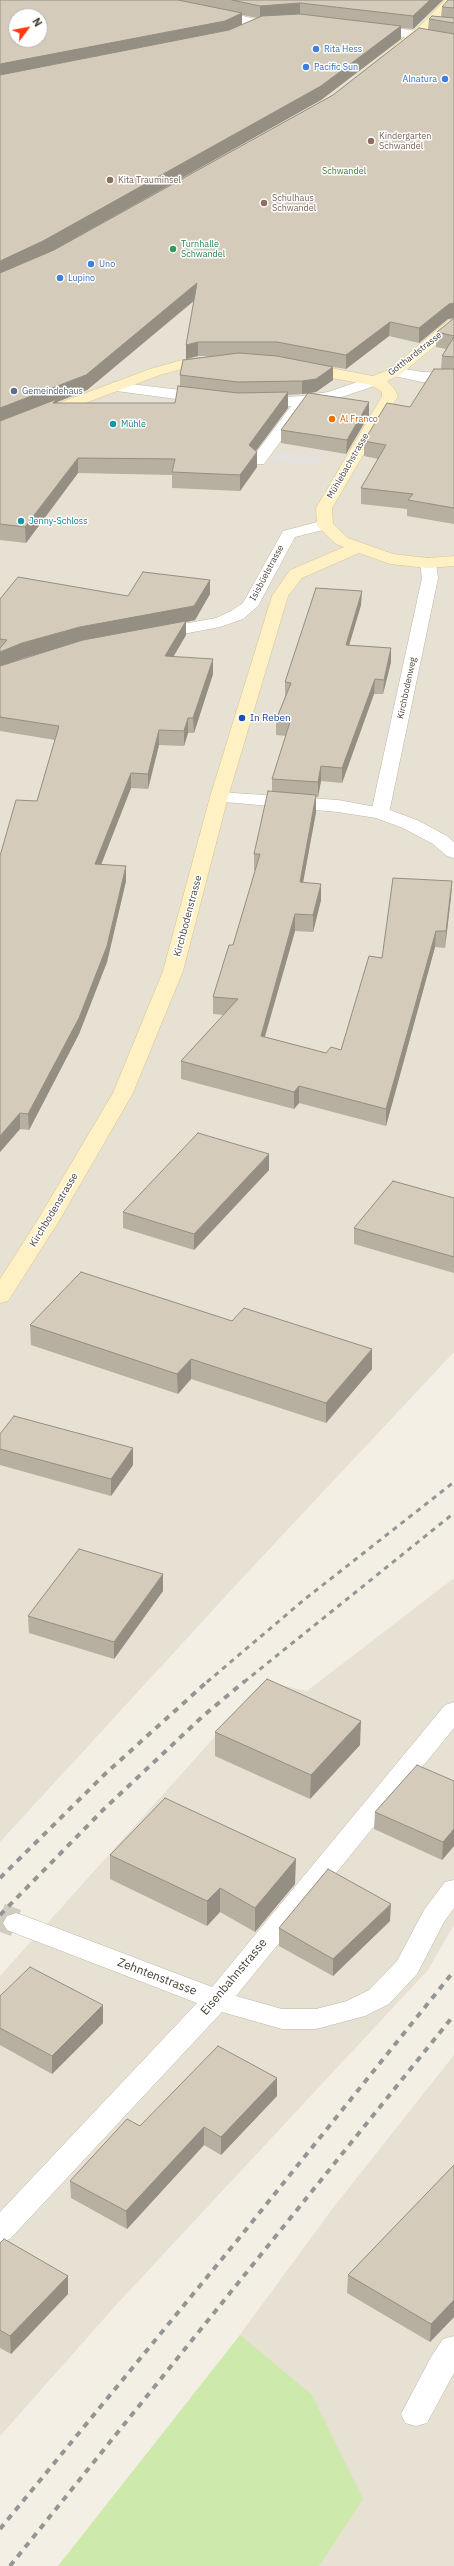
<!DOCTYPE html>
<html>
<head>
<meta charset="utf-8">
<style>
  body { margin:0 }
  #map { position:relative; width:454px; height:2566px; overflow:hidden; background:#f3efe5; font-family:"IBM Plex Sans",sans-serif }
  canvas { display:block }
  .north { position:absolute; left:8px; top:8px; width:40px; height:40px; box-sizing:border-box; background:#fff; border:1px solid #b5b2ae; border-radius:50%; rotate:58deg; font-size:11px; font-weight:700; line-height:16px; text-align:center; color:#463f34 }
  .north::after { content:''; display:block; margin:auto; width:14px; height:18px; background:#ff3810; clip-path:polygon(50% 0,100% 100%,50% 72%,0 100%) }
</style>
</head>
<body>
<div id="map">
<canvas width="454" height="2566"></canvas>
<div class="north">N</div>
</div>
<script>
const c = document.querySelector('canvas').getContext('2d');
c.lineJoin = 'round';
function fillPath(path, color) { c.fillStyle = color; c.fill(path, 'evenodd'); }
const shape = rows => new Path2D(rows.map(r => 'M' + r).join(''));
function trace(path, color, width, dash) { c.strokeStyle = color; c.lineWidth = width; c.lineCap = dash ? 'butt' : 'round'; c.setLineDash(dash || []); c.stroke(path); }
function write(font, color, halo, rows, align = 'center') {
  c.font = font + ' "IBM Plex Sans",sans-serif'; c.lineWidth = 3; c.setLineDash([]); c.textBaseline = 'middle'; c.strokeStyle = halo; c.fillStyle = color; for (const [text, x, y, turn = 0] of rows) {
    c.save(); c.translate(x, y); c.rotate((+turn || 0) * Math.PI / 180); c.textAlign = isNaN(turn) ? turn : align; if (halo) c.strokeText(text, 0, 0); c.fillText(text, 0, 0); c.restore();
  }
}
const residential = shape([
  [0,0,454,0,454,1352,246,1574,0,1842],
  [16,16,40,16,40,40,16,40],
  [454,1578,454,1925,428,1970,117,2304,0,2436,0,1976,219,1732,285,1686,307,1691],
  [454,2055,454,2566,70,2566,333,2208]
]);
const green = shape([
  [240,2335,312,2395,363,2499,319,2566,58,2566]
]);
const parking = shape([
  [280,452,325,457,310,465,267,460]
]);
const streetTunnel = shape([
  [0,1917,16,1923]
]);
const lane = shape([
  [375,376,380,378,383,381,380,384,336,399,307,405,264,464,252,464,250,461,291,406,258,407,253,405,250,402,253,399,302,396,328,392,375,376],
  [114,382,206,393,214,398,206,403,109,390,106,387,114,382],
  [428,558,436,563,438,578,389,813,387,817,380,819,373,817,371,813,422,578,420,563,428,558]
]);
const street = shape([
  [213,9,260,20,279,17,285,21,283,24,260,28,209,16,207,13,209,10,213,9],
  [371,24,416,31,422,35,416,39,367,31,365,28,367,25,371,24],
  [395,367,422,372,454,373,454,383,422,382,390,375,387,372,390,369,395,367],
  [325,520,333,525,331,528,295,537,258,606,243,619,220,627,156,639,150,638,147,634,150,630,216,618,231,611,243,603,283,531,325,520],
  [219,792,338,800,387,809,417,820,447,836,454,842,454,858,447,856,433,844,403,828,376,818,338,812,213,801,210,797,213,793,219,792],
  [454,1702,454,1728,236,1996,282,2009,316,2009,347,2001,369,1990,397,1961,424,1910,445,1882,454,1880,454,1908,444,1922,417,1974,389,2004,365,2016,316,2029,282,2029,222,2012,10,2239,0,2242,0,2212,197,2003,7,1930,3,1923,7,1916,16,1913,25,1916,212,1987,445,1705,454,1702],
  [454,2336,454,2373,427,2423,416,2426,405,2423,401,2414,431,2357,443,2339,454,2336]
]);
const secondary = shape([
  [445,0,454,0,454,5,431,29,404,50,396,50,394,47,396,44,423,23,445,0],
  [454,319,454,330,400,375,387,381,394,388,398,396,332,508,333,524,348,538,393,554,428,558,454,556,454,566,428,568,390,564,359,553,302,578,288,596,228,797,183,971,133,1093,59,1221,8,1301,0,1303,0,1279,37,1221,113,1093,163,971,210,797,272,596,290,570,344,547,336,544,319,528,317,525,316,508,382,396,382,392,371,385,304,373,296,368,304,363,373,376,390,369,449,320,454,319],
  [212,357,217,359,220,362,217,365,182,369,160,375,0,435,0,425,150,369,182,360,212,357]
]);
const railFar1 = shape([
  [207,1682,305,1599,454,1482],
  [244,1682,454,1513]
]);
const rail = shape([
  [0,1878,105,1774,208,1681],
  [0,1915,103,1810,203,1716,245,1681],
  [0,2529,240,2237,454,1971],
  [10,2566,454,2015]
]);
const wall = shape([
  [0,0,443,0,413,29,401,28,401,39,321,100,51,251,333,95,428,29,429,19,441,17,442,7,454,0,454,524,407,516,407,509,361,504,361,488,378,459,364,456,364,441,410,407,441,369,442,356,446,349,436,347,437,332,454,318,448,319,419,343,389,336,346,369,333,367,333,380,316,392,309,393,369,415,346,454,281,443,281,430,308,394,302,394,288,395,288,408,256,451,257,467,240,491,172,488,172,475,78,473,26,543,0,540],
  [242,15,258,18,242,25],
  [194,301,186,359,180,375,180,387,175,403,57,403,57,402,87,390],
  [198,356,212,356,186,359],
  [210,580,210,594,195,620,186,622,186,635,173,657,213,674,194,733,188,733,184,746,159,745,148,789,131,788,101,865,126,866,126,881,107,962,79,1034,29,1130,20,1129,0,1152,37,801,55,740,0,731,0,599,128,596],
  [58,648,9,663,23,658],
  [361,605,349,645,391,648,391,662,383,694,374,694,342,783,321,781,318,797,316,797,316,812,303,882,321,900,313,932,295,931,265,1037,326,1053,341,1050,382,958,452,881,451,897,445,948,435,947,386,1126,299,1103,294,1109,181,1079,181,1061,224,1015,213,1014,213,997,233,945,256,870,254,870,254,854,272,792,272,779,286,736,276,735,276,720,285,697,285,682],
  [269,1170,194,1250,123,1228,123,1212],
  [454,1198,454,1273,354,1244,354,1228],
  [232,1321,372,1349,372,1369,326,1423,191,1379,178,1394,31,1345,30,1325],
  [0,1434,133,1448,133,1465,111,1496,0,1465],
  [163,1574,163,1591,114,1659,29,1633,28,1616],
  [215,1732,360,1745,310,1799,215,1756],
  [454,1781,454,1846,442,1860,374,1829,375,1812],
  [110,1855,295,1884,255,1932,220,1912,207,1926,110,1879],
  [390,1921,333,1976,279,1946,279,1928],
  [0,1996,103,2005,103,2023,52,2074,0,2045],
  [277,2078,277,2096,221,2155,204,2145,127,2229,71,2198,70,2181,140,2126],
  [454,2165,454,2317,430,2342,347,2293,348,2275],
  [0,2243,68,2276,68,2294,11,2354,0,2348]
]);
const shadedWall = shape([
  [430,0,443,0,413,29,413,16],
  [300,3,300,16,260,18,260,6],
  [242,13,242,26,225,34,0,78,0,64],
  [401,26,401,39,321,100,43,256,0,275,0,261],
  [197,283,197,298,87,390,57,402,58,415,0,423,0,408],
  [454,303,454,318,448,319,419,343,419,328,449,304],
  [390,322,389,336,346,369,346,355],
  [198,342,198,356,186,359,186,345],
  [333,367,333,380,316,392,302,394,302,381],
  [288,392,288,408,249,460,249,445],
  [369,402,369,415,346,454,347,440],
  [257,452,257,467,240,491,240,475],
  [78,458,78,473,26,543,25,527],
  [210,580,210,594,195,620,186,622,186,635,165,671,165,656,81,642,23,658,0,667,0,652,22,643],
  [362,591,361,605,345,659,346,645],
  [391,648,391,662,383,694,384,680],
  [213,659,213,674,194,733,193,718],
  [375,679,374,694,342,783,342,768],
  [188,718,188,733,184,746,184,731],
  [159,730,159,745,148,789,148,774],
  [321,766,321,781,318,797,318,782],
  [131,773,131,788,95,880,95,864],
  [316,795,316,812,300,899,300,882],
  [126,866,126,881,107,962,79,1034,29,1130,28,1114],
  [452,881,451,897,445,948,446,931],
  [321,884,321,900,313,932,313,915],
  [295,914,295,931,260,1053,261,1036],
  [436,931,435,947,386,1126,386,1109],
  [299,1086,299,1103,294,1109,294,1092],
  [20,1113,20,1129,0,1152,0,1136],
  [269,1154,269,1170,194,1250,194,1234],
  [372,1349,372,1369,326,1423,326,1403],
  [191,1359,191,1379,178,1394,177,1374],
  [133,1448,133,1465,111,1496,111,1479],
  [163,1574,163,1591,114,1659,114,1642],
  [361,1721,360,1745,310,1799,311,1775],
  [454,1829,454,1846,442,1860,443,1842],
  [296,1859,295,1884,255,1932,255,1908],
  [220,1888,220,1912,207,1926,207,1901],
  [391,1904,390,1921,333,1976,333,1959],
  [103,2005,103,2023,52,2074,52,2056],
  [277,2078,277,2096,221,2155,221,2137],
  [204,2127,204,2145,127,2229,126,2211],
  [68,2276,68,2294,11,2354,10,2336],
  [454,2300,454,2317,430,2342,431,2324]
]);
const building = shape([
  [0,0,178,0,242,13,225,21,0,64,0,0],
  [16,16,40,16,40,40,16,40,16,16],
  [232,0,430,0,413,16,300,3,260,6,232,0],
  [448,0,454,0,454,8,442,7,448,0],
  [300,14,401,26,321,86,43,241,0,261,0,75,229,30,262,16,300,14],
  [432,16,454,18,454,23,429,19,432,16],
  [419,28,454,34,454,303,449,304,419,328,390,322,346,355,277,342,198,342,186,345,197,283,86,375,0,408,0,273,54,250,333,95,419,28],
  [454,318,454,336,437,332,454,318],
  [454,337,454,357,442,356,454,337],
  [239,353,277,356,333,367,316,379,302,381,238,382,180,375,183,360,239,353],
  [434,369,454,369,454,508,408,500,413,494,361,488,386,445,364,441,387,403,410,407,434,369],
  [178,386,238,393,288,392,249,445,257,452,240,475,172,472,175,459,78,458,25,527,0,524,0,421,57,399,53,403,175,403,178,386],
  [308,393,369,402,347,440,281,430,308,393],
  [143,572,210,580,194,606,80,627,22,643,0,652,0,648,7,640,0,639,0,599,18,577,128,596,143,572],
  [316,588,362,591,346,645,391,648,384,680,375,679,342,768,321,766,318,782,272,779,290,722,276,720,291,683,285,682,316,588],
  [186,621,165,656,213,659,193,718,188,718,184,731,159,730,148,774,131,773,95,864,126,866,107,946,79,1018,28,1114,20,1113,0,1136,0,856,16,800,37,801,59,726,0,717,0,666,83,640,186,621],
  [268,791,316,795,300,882,321,884,313,915,295,914,261,1036,326,1053,331,1047,341,1050,369,956,382,958,393,878,452,881,446,931,436,931,386,1109,299,1086,294,1092,181,1061,238,999,213,997,229,945,233,945,260,854,254,854,268,791],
  [198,1133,269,1154,194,1234,123,1212,198,1133],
  [393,1181,454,1198,454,1257,354,1228,393,1181],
  [81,1272,232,1321,244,1308,372,1349,326,1403,191,1359,177,1374,30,1325,81,1272],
  [14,1416,133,1448,111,1479,0,1449,0,1434,14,1416],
  [79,1549,163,1574,114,1642,28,1616,79,1549],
  [267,1679,361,1721,311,1775,215,1732,267,1679],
  [417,1765,454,1781,454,1829,443,1842,375,1812,417,1765],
  [165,1798,296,1859,255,1908,220,1888,207,1901,110,1855,165,1798],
  [328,1869,391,1904,333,1959,279,1928,328,1869],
  [30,1967,103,2005,52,2056,0,2028,0,1996,30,1967],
  [218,2046,277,2078,221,2137,204,2127,126,2211,70,2181,127,2119,140,2126,218,2046],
  [454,2165,454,2300,431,2324,348,2275,454,2165],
  [4,2239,68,2276,10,2336,0,2330,0,2243,4,2239]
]);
const markers = [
  [316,49,4,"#3f7fe0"],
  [306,67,4,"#3f7fe0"],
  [445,79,4,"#3f7fe0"],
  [371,141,4,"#8d6e63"],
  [110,180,4,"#8d6e63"],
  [264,203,4,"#8d6e63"],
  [173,249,4,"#2e9e5b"],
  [91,264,4,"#3f7fe0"],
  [60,278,4,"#3f7fe0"],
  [14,391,4,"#5c6f8a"],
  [332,419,4,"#e8710a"],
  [113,424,4,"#0f9aa8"],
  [21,521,4,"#0f9aa8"],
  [242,718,4,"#1a4fb4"]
];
const farShopnames = [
  ["Rita Hess",324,49],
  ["Pacific Sun",314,67],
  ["Alnatura",437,79,"right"],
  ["Uno",99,264],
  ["Lupino",68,278]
];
const farEducationnames = [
  ["Kindergarten",379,136],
  ["Schwandel",379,146],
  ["Kita Trauminsel",118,180],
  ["Schulhaus",272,198],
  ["Schwandel",272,208]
];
const farParknames = [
  ["Schwandel",344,171]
];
const farLeisurenames = [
  ["Turnhalle",181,244],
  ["Schwandel",181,254]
];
const farStreetnames = [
  ["Gotthardstrasse",415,354,-38],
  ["Mühlebachstrasse",348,466,-60],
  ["Isisbüelstrasse",267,573,-62],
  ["Kirchbodenweg",407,688,-78]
];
const farServicenames = [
  ["Gemeindehaus",22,391]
];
const farFoodnames = [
  ["Al Franco",340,419]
];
const farCulturenames = [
  ["Mühle",121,424],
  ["Jenny-Schloss",29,521]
];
const transitNames = [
  ["In Reben",250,718]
];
const streetNames = [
  ["Kirchbodenstrasse",188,916,-75],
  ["Kirchbodenstrasse",54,1210,-59]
];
const nearStreetnames = [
  ["Zehntenstrasse",157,1977,21],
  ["Eisenbahnstrasse",234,1977,-50]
];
fillPath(residential, '#e7e1d3');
fillPath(green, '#cde9ac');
fillPath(parking, '#e4e1de');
trace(streetTunnel, '#d0ccc2', 28, [28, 14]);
trace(lane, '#bfb7a7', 1);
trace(street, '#bfb7a7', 1);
trace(secondary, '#d5c493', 1);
fillPath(lane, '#fff');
fillPath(street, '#fff');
fillPath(secondary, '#fff1c3');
trace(railFar1, '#959595', 3, [5, 5]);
trace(rail, '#959595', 4, [6, 6]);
fillPath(wall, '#b7afa0');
fillPath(shadedWall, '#958e82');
fillPath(building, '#d5cbba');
trace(building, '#958e82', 1);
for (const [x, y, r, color] of markers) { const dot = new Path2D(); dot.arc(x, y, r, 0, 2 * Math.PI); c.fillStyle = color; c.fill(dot); trace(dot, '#fff', 1.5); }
write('9px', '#366cbe', '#fff', farShopnames, 'left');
write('9px', '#785e54', '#fff', farEducationnames, 'left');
write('9px', '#447a25', '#fff', farParknames);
write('9px', '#27864d', '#fff', farLeisurenames, 'left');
write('9px', '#463f34', '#fff', farStreetnames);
write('9px', '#4e5e75', '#fff', farServicenames, 'left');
write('9px', '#c56008', '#fff', farFoodnames, 'left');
write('9px', '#0d838f', '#fff', farCulturenames, 'left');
write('10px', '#164399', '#fff', transitNames, 'left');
write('10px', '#463f34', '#fff', streetNames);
write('12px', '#463f34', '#fff', nearStreetnames);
</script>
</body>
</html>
